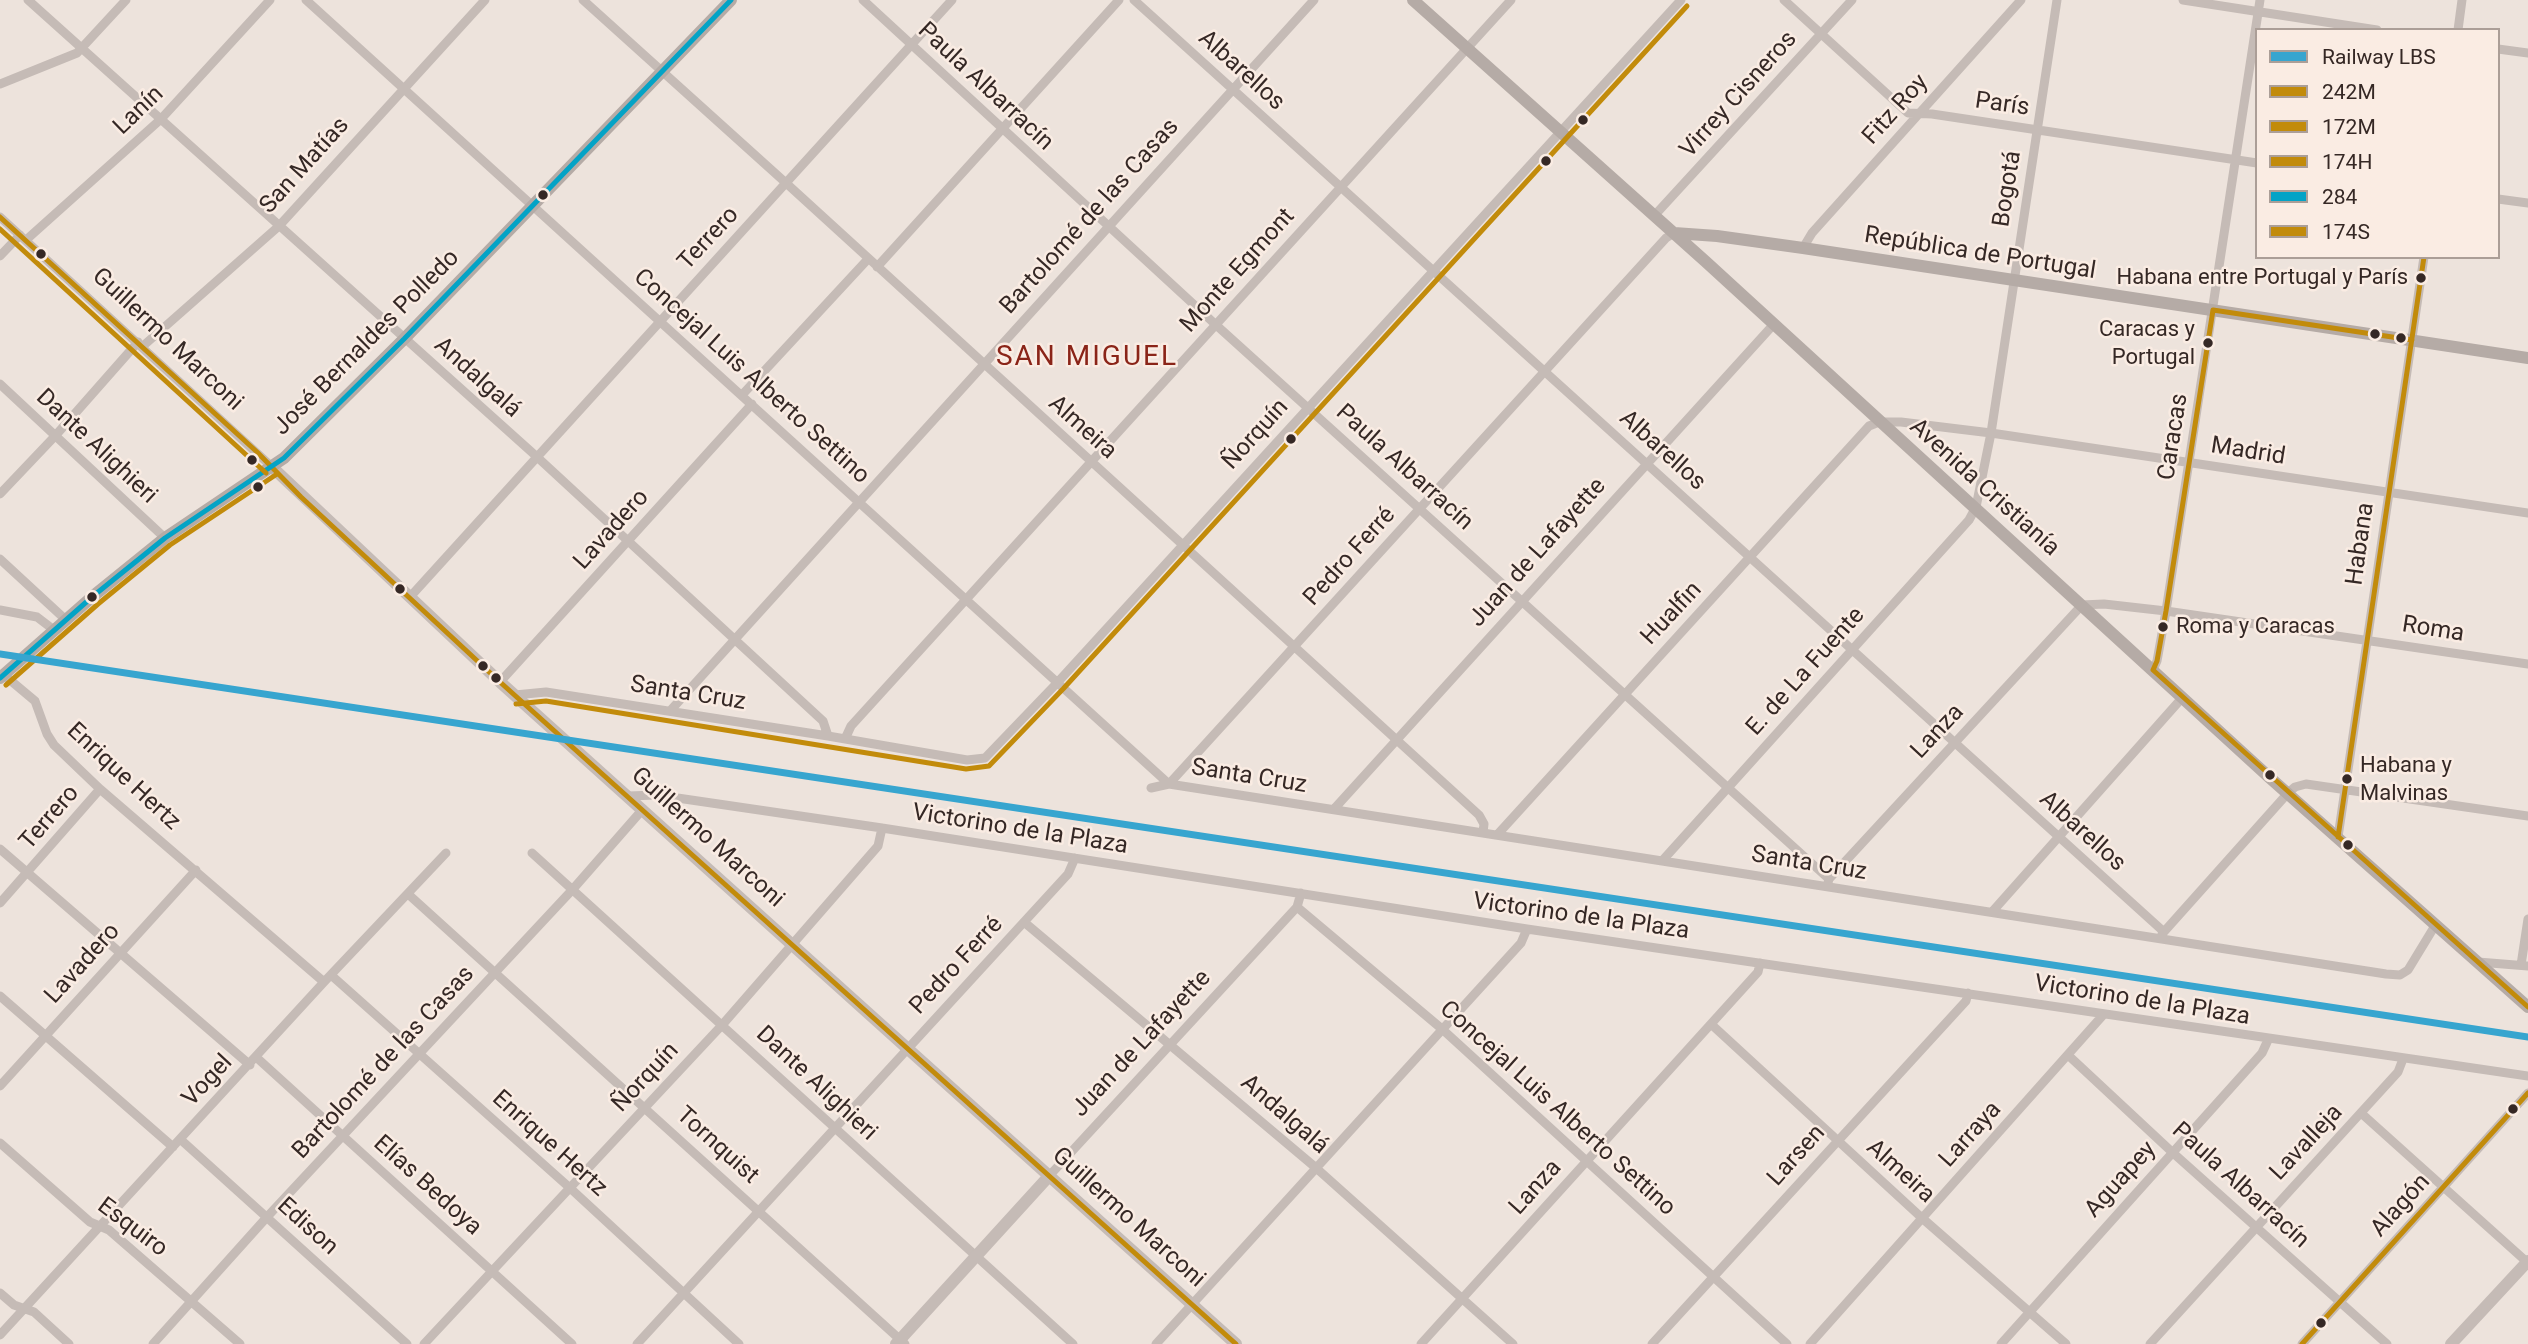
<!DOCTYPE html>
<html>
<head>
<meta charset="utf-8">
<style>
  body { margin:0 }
  #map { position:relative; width:2528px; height:1344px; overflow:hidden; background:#ede3dc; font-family:Roboto,sans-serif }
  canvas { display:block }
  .legend { position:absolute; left:2255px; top:28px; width:245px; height:231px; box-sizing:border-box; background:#faece3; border:2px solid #ab9e97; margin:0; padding:9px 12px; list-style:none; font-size:21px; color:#352825 }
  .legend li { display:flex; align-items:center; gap:14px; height:35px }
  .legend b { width:35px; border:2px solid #ab9e97 }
</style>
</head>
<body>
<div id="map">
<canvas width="2528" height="1344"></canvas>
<ul class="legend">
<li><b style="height:9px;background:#37a5cf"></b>Railway LBS</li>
<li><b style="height:9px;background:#c28b0b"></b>242M</li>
<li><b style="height:9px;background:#c28b0b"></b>172M</li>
<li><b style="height:9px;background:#c28b0b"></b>174H</li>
<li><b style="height:9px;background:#03a3c6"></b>284</li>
<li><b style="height:9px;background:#c28b0b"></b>174S</li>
</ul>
</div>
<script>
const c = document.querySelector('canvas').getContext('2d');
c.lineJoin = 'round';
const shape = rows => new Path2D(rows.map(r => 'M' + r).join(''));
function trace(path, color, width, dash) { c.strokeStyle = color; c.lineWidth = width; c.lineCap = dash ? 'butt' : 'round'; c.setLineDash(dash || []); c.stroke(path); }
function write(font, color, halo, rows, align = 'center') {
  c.font = font + ' Roboto,sans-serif'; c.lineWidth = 5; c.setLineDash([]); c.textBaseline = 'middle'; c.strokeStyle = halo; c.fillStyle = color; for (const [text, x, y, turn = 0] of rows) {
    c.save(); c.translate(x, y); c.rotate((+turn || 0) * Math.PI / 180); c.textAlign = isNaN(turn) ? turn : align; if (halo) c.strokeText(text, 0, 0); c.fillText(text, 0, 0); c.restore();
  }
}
const minor = shape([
  [28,0,536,456,823,721,828,736],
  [306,0,1169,784],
  [583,0,786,183,1479,815,1484,824,1483,833],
  [863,0,1215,324,1829,879],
  [1134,0,2163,931],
  [1784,0,1908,113,1932,114,2257,163],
  [2183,0,2377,30],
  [2458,30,2462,0],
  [2498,49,2528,53],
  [0,84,77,53,126,0],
  [2498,199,2528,203],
  [1654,216,1852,0],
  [0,217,272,467],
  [26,240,161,119,270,0],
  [1803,248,1812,233,2021,0],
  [0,256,20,235],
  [877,267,1119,0],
  [143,346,279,226,485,0],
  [0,384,165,538],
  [742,395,868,259],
  [0,494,56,435,138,342],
  [0,559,66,620],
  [410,597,952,0],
  [0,610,37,617,54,630],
  [2153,670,2157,661,2166,611,2260,0],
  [4,675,35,701,47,734,54,745,100,789,324,982],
  [500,682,752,404],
  [515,695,546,692,828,736,967,760,985,758,1057,683,1681,0],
  [670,711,1314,0],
  [845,739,851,726,1511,0],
  [1169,784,1666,238,1674,233],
  [1151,788,1169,784,2386,974,2400,975,2408,970,2436,924],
  [628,796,657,795,882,828,1527,929,2528,1076],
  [1334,809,1774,324],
  [1497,835,1869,426,1879,422,1901,422,1991,433,2528,513],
  [2338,837,2424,257],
  [0,849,250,1065],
  [532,853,1073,1344],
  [1662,861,1969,520,1976,507,1991,433,2057,0],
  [1828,883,1829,879,2082,605,2104,604,2166,611,2528,664],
  [408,894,905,1344],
  [0,903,100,789],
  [1297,907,1442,1029,1787,1344],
  [1992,912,2182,698],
  [1024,922,1315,1167,1513,1344],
  [2162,934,2288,793,2295,787,2306,784,2528,816],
  [2478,962,2528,966],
  [2521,965,2528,919],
  [331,975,570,1188,739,1344],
  [0,996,173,1147],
  [1712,1025,1922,1218,2066,1344],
  [2069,1056,2172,1152,2387,1344],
  [256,1057,572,1344],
  [0,1086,196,870],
  [2361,1113,2528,1263],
  [180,1139,407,1344],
  [0,1143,90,1222,109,1230,240,1344],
  [1050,1175,1297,907,1301,893],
  [0,1293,14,1305,34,1312,69,1344],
  [0,1335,324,982,446,853],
  [153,1344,267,1217,573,889,643,809],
  [424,1344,723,1024,878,846,882,828],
  [637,1344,1068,874,1075,858],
  [1156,1344,1521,943,1527,929],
  [1421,1344,1758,972,1760,963],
  [1652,1344,1966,1001,1968,993],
  [1810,1344,2104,1014],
  [2001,1344,2262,1053,2268,1040],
  [2150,1344,2398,1072,2403,1059],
  [2302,1344,2528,1093]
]);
const tertiary = shape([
  [272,467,500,682,1236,1344],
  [896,1344,1050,1175],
  [2451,1344,2528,1261]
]);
const secondary = shape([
  [1413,0,1705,261,2269,777,2528,1007],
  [1674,233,1717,236,1803,248,2528,358],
  [0,678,92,597,165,538,284,458,404,339,731,0]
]);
const bus1 = shape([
  [0,217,257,452,301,497,500,682,1236,1344]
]);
const bus2 = shape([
  [516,704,546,701,966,769,989,766,1063,689,1687,6]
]);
const bus3 = shape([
  [2412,340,2213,310,2166,611,2157,661,2153,670,2528,1007],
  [2338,837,2424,257],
  [2302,1344,2528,1093]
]);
const bus4 = shape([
  [0,678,92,597,165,538,284,458,404,339,731,0]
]);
const bus5 = shape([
  [0,229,266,473],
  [6,685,98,604,170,545,277,474]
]);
const rail1 = shape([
  [0,654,2528,1037]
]);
const markers = [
  [1583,120,6,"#352825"],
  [1546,161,6,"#352825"],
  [543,195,6,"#352825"],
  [41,254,6,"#352825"],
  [2421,278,6,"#352825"],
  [2375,334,6,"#352825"],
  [2401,338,6,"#352825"],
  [2208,343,6,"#352825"],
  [1291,439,6,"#352825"],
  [252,460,6,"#352825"],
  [258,487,6,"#352825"],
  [400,589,6,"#352825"],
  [92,597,6,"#352825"],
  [2163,627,6,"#352825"],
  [483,666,6,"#352825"],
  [496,678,6,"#352825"],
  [2270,775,6,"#352825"],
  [2347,779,6,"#352825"],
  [2348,845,6,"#352825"],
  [2513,1109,6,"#352825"],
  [2321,1323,6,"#352825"]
];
const busNames = [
  ["Habana entre Portugal y París",2408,278],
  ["Caracas y",2195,330],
  ["Portugal",2195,358],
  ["Roma y Caracas",2176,627,"left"],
  ["Habana y",2360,766,"left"],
  ["Malvinas",2360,794,"left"]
];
const streetNames = [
  ["Albarellos",1241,71,42],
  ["Paula Albarracín",985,87,43],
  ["Virrey Cisneros",1739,95,-48],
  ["París",2002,105,8],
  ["Fitz Roy",1896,110,-48],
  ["Lanín",139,111,-44],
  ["San Matías",305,166,-48],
  ["Bogotá",2008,189,-81],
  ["Bartolomé de las Casas",1090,217,-48],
  ["Terrero",709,239,-47],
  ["República de Portugal",1980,254,9],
  ["Monte Egmont",1238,271,-48],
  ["Guillermo Marconi",167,340,43],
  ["José Bernaldes Polledo",367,343,-45],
  ["Concejal Luis Alberto Settino",751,377,42],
  ["Andalgalá",477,378,42],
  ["Almeira",1082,428,42],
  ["Ñorquín",1256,435,-48],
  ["Caracas",2174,437,-81],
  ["Dante Alighieri",96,447,43],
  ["Albarellos",1662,451,42],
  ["Madrid",2248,452,9],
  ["Paula Albarracín",1404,468,42],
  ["Avenida Cristianía",1984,488,42],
  ["Lavadero",612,530,-48],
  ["Habana",2361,544,-82],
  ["Juan de Lafayette",1538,553,-48],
  ["Pedro Ferré",1350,557,-48],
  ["Hualfin",1672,614,-47],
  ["Roma",2433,630,9],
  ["E. de La Fuente",1806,672,-48],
  ["Santa Cruz",688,694,9],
  ["Lanza",1938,732,-47],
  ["Enrique Hertz",123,777,43],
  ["Santa Cruz",1249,777,9],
  ["Terrero",50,818,-49],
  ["Victorino de la Plaza",1020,830,9],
  ["Albarellos",2082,832,42],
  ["Guillermo Marconi",707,838,42],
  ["Santa Cruz",1809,864,9],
  ["Victorino de la Plaza",1581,917,8],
  ["Lavadero",83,964,-48],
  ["Pedro Ferré",957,966,-47],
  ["Victorino de la Plaza",2142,1001,9],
  ["Juan de Lafayette",1142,1044,-47],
  ["Bartolomé de las Casas",384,1063,-47],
  ["Ñorquín",646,1078,-47],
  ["Vogel",208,1081,-47],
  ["Dante Alighieri",816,1084,43],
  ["Concejal Luis Alberto Settino",1557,1109,42],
  ["Andalgalá",1284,1115,41],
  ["Larraya",1971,1135,-48],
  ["Lavalleja",2307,1143,-47],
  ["Enrique Hertz",549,1144,42],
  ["Tornquist",717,1146,42],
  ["Larsen",1797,1156,-48],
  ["Almeira",1900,1172,42],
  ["Aguapey",2121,1180,-48],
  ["Elías Bedoya",427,1186,42],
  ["Paula Albarracín",2240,1186,42],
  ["Lanza",1536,1188,-48],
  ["Alagón",2401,1206,-48],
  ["Guillermo Marconi",1128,1218,42],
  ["Edison",307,1227,42],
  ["Esquiro",132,1228,37]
];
const quarterNames = [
  ["SAN MIGUEL",1087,358]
];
trace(minor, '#c5bbb6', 9);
trace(tertiary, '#c5bbb6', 12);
trace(secondary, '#b5aba6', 12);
trace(bus1, '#c28b0b', 5);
trace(bus2, '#c28b0b', 5);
trace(bus3, '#c28b0b', 5);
trace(bus4, '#03a3c6', 5);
trace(bus5, '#c28b0b', 5);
trace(rail1, '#37a5cf', 7);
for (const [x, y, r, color] of markers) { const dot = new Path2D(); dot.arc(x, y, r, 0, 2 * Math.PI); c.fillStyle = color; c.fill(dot); trace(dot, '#faece3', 2.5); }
write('22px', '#352825', '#faece3', busNames, 'right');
write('24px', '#352825', '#faece3', streetNames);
c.letterSpacing = '2px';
write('28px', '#8a2418', '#faece3', quarterNames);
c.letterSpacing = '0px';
</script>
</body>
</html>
